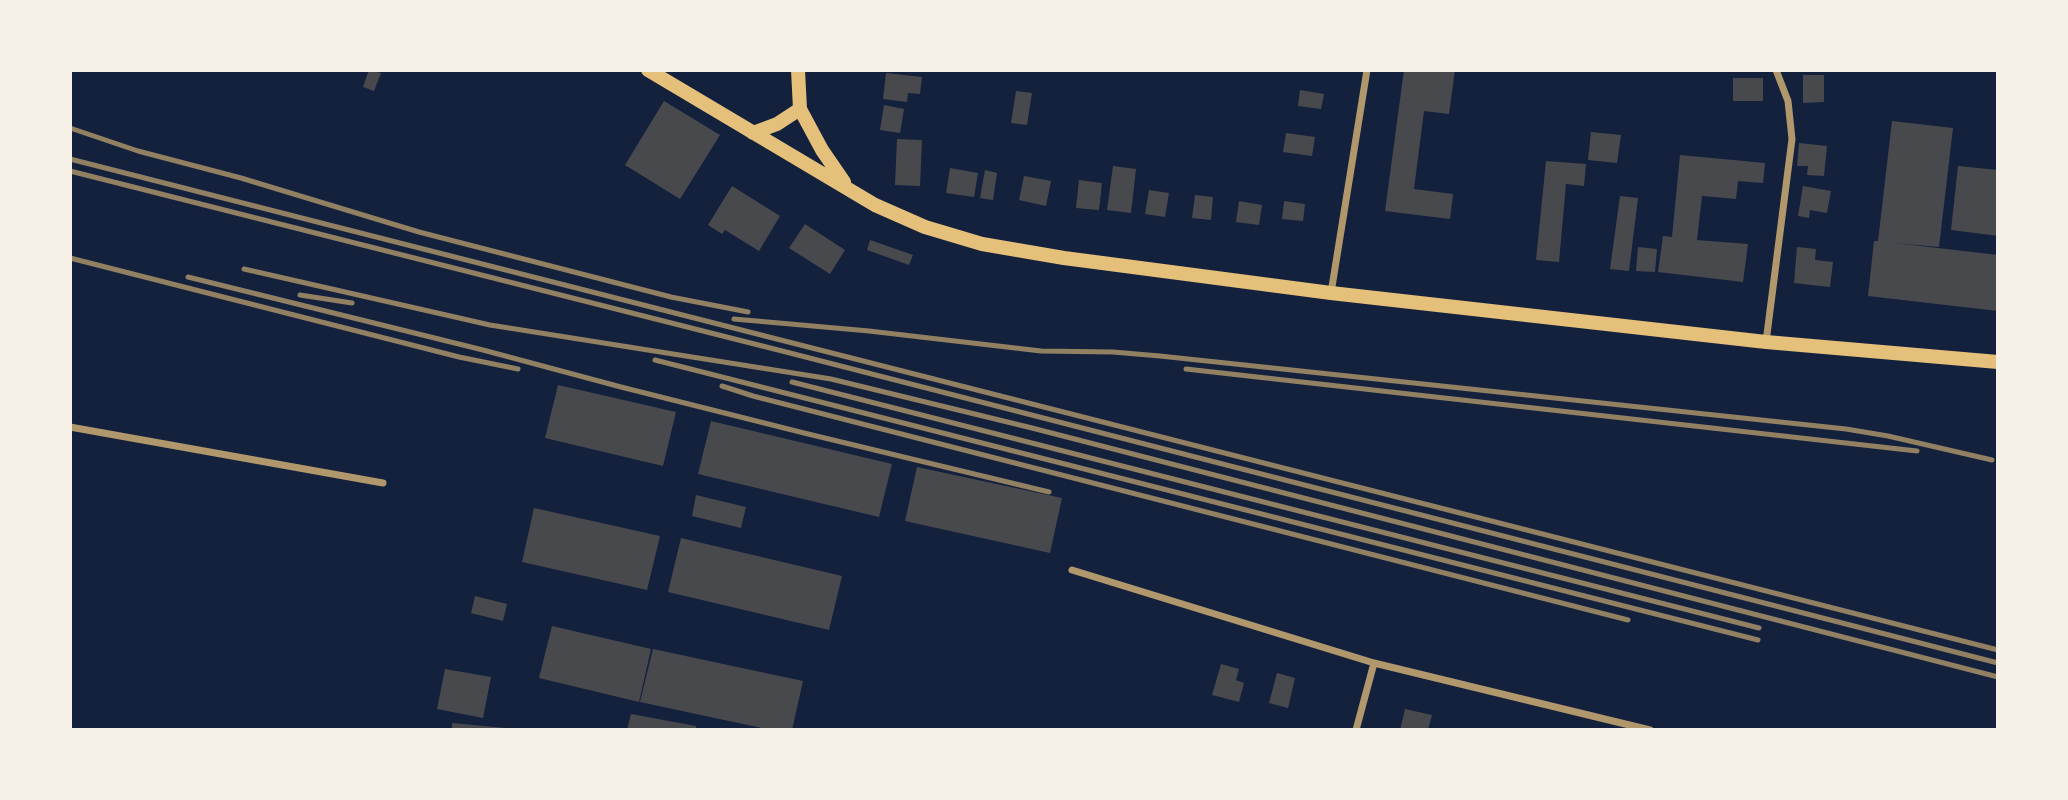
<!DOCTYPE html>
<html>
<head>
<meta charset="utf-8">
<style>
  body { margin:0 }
  #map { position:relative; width:2068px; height:800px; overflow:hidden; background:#14213d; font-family:"Work Sans",sans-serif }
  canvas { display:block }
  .frame { position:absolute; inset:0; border:72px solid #f6f1e7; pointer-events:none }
</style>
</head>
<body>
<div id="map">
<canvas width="2068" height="800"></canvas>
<div class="frame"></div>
</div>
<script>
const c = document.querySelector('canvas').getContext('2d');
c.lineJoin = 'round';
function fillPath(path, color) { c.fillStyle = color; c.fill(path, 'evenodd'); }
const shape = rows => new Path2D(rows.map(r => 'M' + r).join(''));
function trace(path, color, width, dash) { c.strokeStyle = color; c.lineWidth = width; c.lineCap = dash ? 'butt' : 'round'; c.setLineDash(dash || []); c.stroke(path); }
const building = shape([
  [369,70,381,73,374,91,363,87],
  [1404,70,1455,70,1449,114,1424,111,1414,189,1453,194,1450,219,1385,211],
  [886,73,922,77,920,94,908,93,907,102,883,99],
  [1803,75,1824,75,1824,102,1803,103],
  [1733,78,1763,78,1763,101,1733,101],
  [1300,90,1324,94,1321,109,1298,106],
  [1016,91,1032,93,1027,125,1011,123],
  [664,101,720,135,680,199,625,165],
  [884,105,904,109,900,133,880,130],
  [1892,121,1953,128,1939,247,1895,243,1998,255,1998,311,1868,296,1874,241,1878,241],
  [1591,132,1621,135,1617,163,1588,160],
  [1286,133,1315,137,1312,156,1283,152],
  [897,139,922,140,920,186,895,185],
  [1799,143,1827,146,1824,176,1807,175,1808,166,1797,166],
  [1680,155,1765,163,1763,183,1738,181,1736,199,1702,196,1697,240,1748,244,1743,282,1658,272,1663,236,1672,237],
  [1546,161,1586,164,1584,186,1566,184,1559,262,1536,260],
  [1113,166,1136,169,1131,213,1107,210],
  [1958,166,1998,170,1998,236,1951,230],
  [950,168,978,173,974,197,946,193],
  [985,170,997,173,993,200,980,198],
  [1024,176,1051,181,1046,206,1019,200],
  [1079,180,1102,183,1099,210,1076,208],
  [732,186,780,216,759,251,725,230,722,234,708,225],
  [1803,186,1831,191,1827,213,1810,210,1809,218,1798,216],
  [1149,190,1169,193,1165,217,1145,214],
  [1195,195,1213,197,1211,220,1192,218],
  [1620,196,1638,198,1629,271,1610,269],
  [1239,201,1262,205,1259,225,1236,222],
  [1284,201,1305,204,1303,221,1282,219],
  [805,224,845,250,830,274,789,248],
  [870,240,913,255,909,265,867,250],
  [1638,247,1657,249,1655,272,1636,271],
  [1797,247,1816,249,1815,260,1833,262,1830,287,1794,283],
  [558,385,676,412,663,466,545,438],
  [711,421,892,464,879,517,698,474],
  [917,467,1062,498,1050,553,905,521],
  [696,495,746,507,741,528,692,516],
  [534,508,660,536,647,590,522,562],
  [681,538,842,576,829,630,668,592],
  [475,596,507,604,503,621,471,613],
  [552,626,651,649,639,702,539,678],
  [653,649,803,681,792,730,771,730,640,702],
  [1221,664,1239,669,1236,680,1244,683,1239,702,1212,695],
  [445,669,491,677,483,718,437,709],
  [1277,673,1295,678,1288,708,1269,703],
  [1405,709,1432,715,1428,730,1400,730],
  [631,714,696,726,696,730,627,730],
  [452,723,506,728,505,730,452,730]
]);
const minor = shape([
  [1331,293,1367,70],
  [1766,342,1792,139,1788,101,1776,70],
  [70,427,383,483],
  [1072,570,1374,663,1650,730],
  [1356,730,1374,663]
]);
const secondary = shape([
  [648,70,875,205,925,227,982,244,1064,258,1331,293,1766,342,1998,362],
  [798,70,800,109,822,150,844,182],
  [753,133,777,124,800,109]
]);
const rail = shape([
  [70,128,138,151,241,178,419,232,671,297,748,312],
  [70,159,1998,650],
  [70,171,790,353,1998,663],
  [70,258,459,357,518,369],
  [244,269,490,325,831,379,1032,428,1998,677],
  [188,277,483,350,621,387,804,433,1049,492],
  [300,295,352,303],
  [734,319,869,331,1041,351,1113,352,1160,356,1846,429,1888,436,1992,460],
  [655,360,1758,640],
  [1186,369,1917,451],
  [792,382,1759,628],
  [722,386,753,396,1628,620]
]);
fillPath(building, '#48494c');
trace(minor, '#b1986c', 7);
trace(secondary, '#e5c07b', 14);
trace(rail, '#918062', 5);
</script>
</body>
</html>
